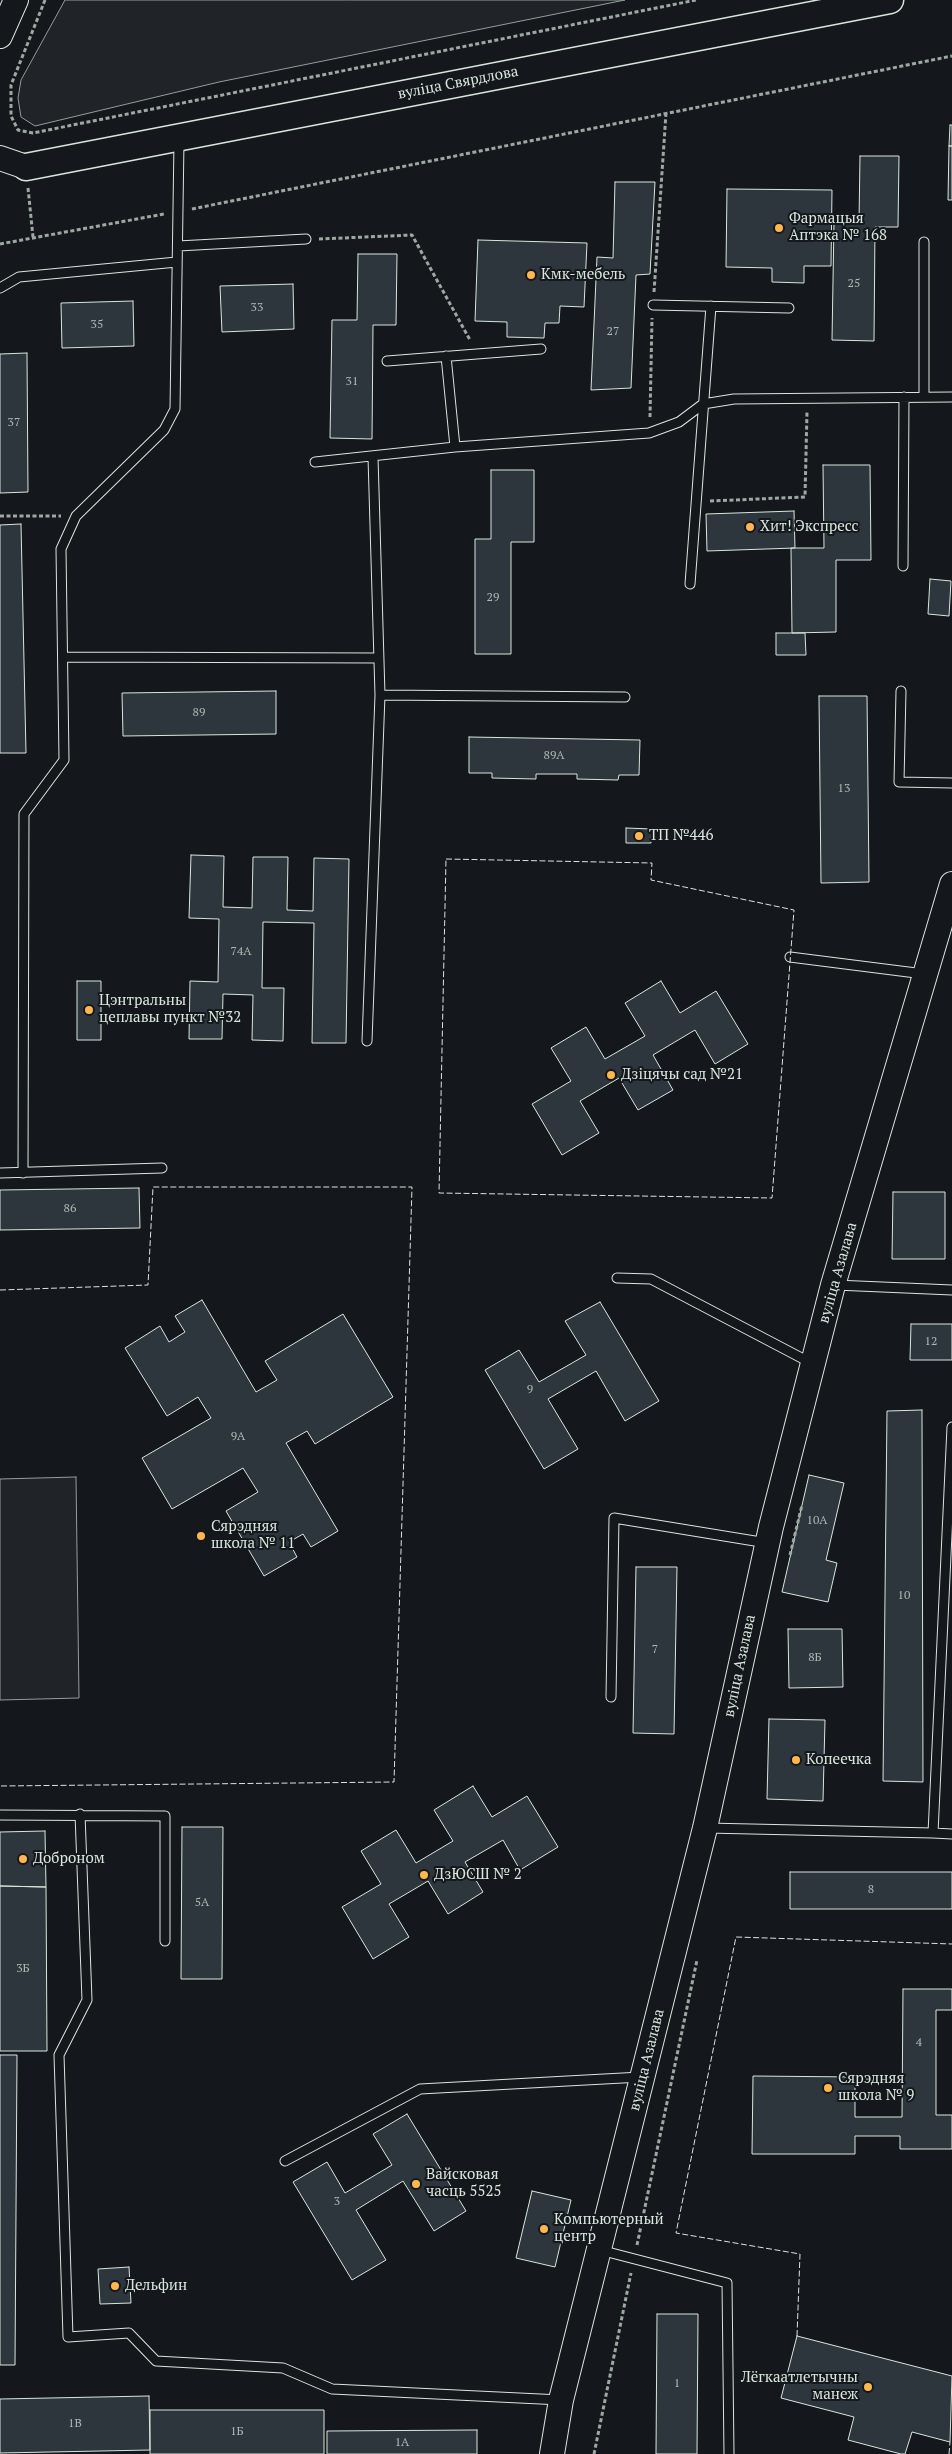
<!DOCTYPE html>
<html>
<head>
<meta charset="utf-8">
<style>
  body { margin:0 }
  canvas { display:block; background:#14181c }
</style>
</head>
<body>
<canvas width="952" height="2454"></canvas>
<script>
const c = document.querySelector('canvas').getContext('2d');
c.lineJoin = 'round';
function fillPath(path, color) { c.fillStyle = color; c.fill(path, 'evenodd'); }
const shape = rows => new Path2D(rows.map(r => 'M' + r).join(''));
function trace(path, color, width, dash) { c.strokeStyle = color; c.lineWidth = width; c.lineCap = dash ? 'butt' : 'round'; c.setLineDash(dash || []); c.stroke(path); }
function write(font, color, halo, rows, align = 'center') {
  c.font = font + ' "PT Serif",serif'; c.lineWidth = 4; c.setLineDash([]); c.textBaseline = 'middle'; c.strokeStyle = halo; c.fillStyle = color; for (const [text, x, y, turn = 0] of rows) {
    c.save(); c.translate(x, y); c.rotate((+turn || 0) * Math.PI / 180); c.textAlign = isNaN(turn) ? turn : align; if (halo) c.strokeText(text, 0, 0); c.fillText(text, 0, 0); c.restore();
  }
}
const green = shape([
  [65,0,625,0,219,82,35,126,21,117,18,98,21,80,65,0],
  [76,1477,79,1698,0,1700,0,1479,76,1477]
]);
const building = shape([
  [950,125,952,125,952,146,949,146,950,125],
  [949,146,952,146,952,200,948,200,949,146],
  [860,156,899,156,898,227,875,227,874,341,832,340,834,222,859,222,860,156],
  [615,182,655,182,650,274,636,275,631,388,591,390,597,257,613,258,615,182],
  [727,189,832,190,831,266,804,266,804,283,772,282,772,268,726,267,727,189],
  [478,240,587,243,584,307,560,306,559,323,545,323,544,338,507,337,507,322,475,321,478,240],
  [358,254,397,254,396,325,373,325,372,439,330,438,332,320,357,320,358,254],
  [293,284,294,329,222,332,220,286,293,284],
  [133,301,134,346,62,348,61,303,133,301],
  [27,353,28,492,0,493,0,354,27,353],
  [823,465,870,465,871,560,836,560,836,632,792,633,791,548,824,548,823,465],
  [491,470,534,470,534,542,511,542,511,654,475,654,475,539,491,539,491,470],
  [794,511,795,548,707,551,706,514,794,511],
  [21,524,26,753,0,753,0,525,21,524],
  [930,579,951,581,949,616,928,614,930,579],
  [776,633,805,633,806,655,776,655,776,633],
  [276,691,276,734,123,736,122,693,276,691],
  [819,696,867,696,869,882,821,883,819,696],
  [469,737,640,740,639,775,619,775,618,780,577,779,577,774,536,774,536,779,492,778,492,773,469,773,469,737],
  [626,828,652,829,651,843,626,843,626,828],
  [191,855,224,856,223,907,252,908,253,857,288,857,287,910,313,911,314,858,349,859,346,1043,312,1043,314,923,263,922,262,988,284,988,283,1041,252,1040,253,995,223,994,222,1039,189,1039,190,981,218,982,219,919,189,918,191,855],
  [77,981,101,981,101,1040,77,1040,77,981],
  [661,981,680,1013,716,991,748,1044,715,1064,695,1030,653,1055,673,1090,638,1110,619,1078,580,1101,599,1133,562,1155,532,1104,571,1081,551,1048,586,1027,605,1059,645,1036,625,1003,661,981],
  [139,1188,140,1228,0,1230,0,1190,139,1188],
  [893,1192,945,1192,945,1259,892,1259,893,1192],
  [202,1300,256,1392,277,1380,265,1361,343,1314,393,1397,315,1444,307,1431,286,1443,338,1531,311,1547,303,1534,289,1542,297,1557,264,1576,226,1511,258,1492,243,1468,172,1509,142,1458,211,1418,198,1397,167,1416,125,1348,160,1326,169,1342,185,1332,175,1316,202,1300],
  [600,1302,659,1401,625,1421,596,1371,548,1399,578,1449,544,1469,485,1370,519,1350,539,1382,586,1355,565,1321,600,1302],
  [911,1324,952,1324,952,1360,910,1360,911,1324],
  [922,1410,923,1782,883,1781,887,1411,922,1410],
  [809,1475,844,1483,826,1560,837,1563,828,1602,782,1592,809,1475],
  [636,1567,677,1567,674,1734,633,1733,636,1567],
  [788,1629,842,1629,843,1687,789,1688,788,1629],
  [769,1719,825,1720,823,1801,767,1799,769,1719],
  [473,1786,492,1817,527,1796,558,1847,520,1870,503,1840,465,1862,483,1892,448,1914,428,1881,389,1904,409,1937,373,1959,342,1907,381,1884,361,1851,396,1830,416,1863,453,1841,434,1810,473,1786],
  [182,1827,223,1827,222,1979,181,1979,182,1827],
  [45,1831,46,1887,0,1886,0,1832,45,1831],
  [790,1872,952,1872,952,1909,790,1909,790,1872],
  [0,1886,46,1887,47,2051,0,2051,0,1886],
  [903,1989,952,1989,952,2010,936,2010,936,2115,952,2115,952,2149,900,2149,900,2136,855,2136,855,2154,752,2154,753,2076,855,2077,855,2117,902,2117,903,1989],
  [0,2055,17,2055,15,2365,0,2365,0,2055],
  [407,2114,466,2211,434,2231,403,2181,356,2210,386,2260,352,2280,293,2182,327,2162,345,2193,392,2165,373,2134,407,2114],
  [532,2191,571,2200,555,2267,516,2258,532,2191],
  [129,2267,131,2303,100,2304,98,2269,129,2267],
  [657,2314,698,2314,697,2454,656,2454,657,2314],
  [797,2336,952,2376,950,2442,912,2432,905,2454,901,2454,848,2440,854,2417,781,2398,797,2336],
  [149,2396,150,2450,0,2453,0,2399,149,2396],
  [150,2410,324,2410,324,2454,150,2454,150,2410],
  [477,2430,477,2454,327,2454,327,2431,477,2430]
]);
const path = shape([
  [45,0,11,85,11,116,18,130,33,133,696,0],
  [28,188,33,237],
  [192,209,952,56],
  [319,239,412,235,470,340],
  [0,244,164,214],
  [654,292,666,113],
  [650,417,652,318],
  [710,501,805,497,807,411],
  [0,516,61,516],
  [790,1555,802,1505],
  [637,2245,697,1960],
  [594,2454,631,2273]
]);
const service = shape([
  [924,242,924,397],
  [178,246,306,239],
  [0,288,19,277,177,262],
  [653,305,789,308],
  [446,356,455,447],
  [387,361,541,349],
  [315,462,455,447,649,433,679,422,703,404,734,399,952,397],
  [903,566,904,397],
  [690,584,711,306],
  [64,657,379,658],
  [901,691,899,782,952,783],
  [380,695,625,697],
  [790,957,924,974],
  [367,1041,380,695,373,457],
  [0,1173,162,1168],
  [23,1173,24,814,64,760,61,549,76,516,164,430,175,409,179,141],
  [617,1278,651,1279,813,1364],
  [835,1285,952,1290],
  [611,1697,614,1518,767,1543],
  [80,1814,87,2000,59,2055,68,2337,129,2333,156,2361,283,2368,332,2389,561,2400],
  [0,1815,165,1816,165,1941],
  [706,1828,933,1833,952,1427],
  [933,1833,952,1834],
  [285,2161,420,2089,641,2077],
  [600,2250,727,2283,729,2454]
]);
const tertiary = shape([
  [0,36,16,0],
  [0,158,26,167],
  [552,2454,561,2400,705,1828,771,1527,833,1285,952,884]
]);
const secondary = shape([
  [26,167,890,0]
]);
const fence = shape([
  [446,859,652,863,651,880,794,910,772,1198,439,1193,446,859],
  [0,1290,148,1285,153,1187,412,1187,394,1782,0,1786],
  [797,2336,800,2254,676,2233,736,1937,952,1944],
  [949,2454,950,2442]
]);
const markers = [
  [779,228,5,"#ffb74d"],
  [531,275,5,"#ffb74d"],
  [750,527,5,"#ffb74d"],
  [639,836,5,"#ffb74d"],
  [89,1010,5,"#ffb74d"],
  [611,1075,5,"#ffb74d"],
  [201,1536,5,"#ffb74d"],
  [796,1760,5,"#ffb74d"],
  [23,1859,5,"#ffb74d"],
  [424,1875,5,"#ffb74d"],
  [828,2088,5,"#ffb74d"],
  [416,2184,5,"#ffb74d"],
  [544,2229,5,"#ffb74d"],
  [115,2286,5,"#ffb74d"],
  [868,2387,5,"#ffb74d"]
];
const numberNames = [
  ["25",854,284],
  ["33",257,308],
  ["35",97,325],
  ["27",613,332],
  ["31",352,382],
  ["37",14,423],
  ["29",493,598],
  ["89",199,713],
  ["89А",554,756],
  ["13",844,789],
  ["74А",241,952],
  ["86",70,1209],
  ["12",931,1342],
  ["9",530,1390],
  ["9А",238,1437],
  ["10А",817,1521],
  ["10",904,1596],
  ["7",655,1650],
  ["8Б",815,1658],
  ["8",871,1890],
  ["5А",202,1903],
  ["3Б",23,1969],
  ["4",919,2043],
  ["3",337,2202],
  ["1",677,2384],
  ["1В",75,2424],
  ["1Б",237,2432],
  ["1А",402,2443]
];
const streetNames = [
  ["вуліца Свярдлова",458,83,-11],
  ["вуліца Азалава",838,1273,-74],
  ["вуліца Азалава",740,1666,-78],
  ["вуліца Азалава",647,2060,-76]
];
const poiNames = [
  ["Фармацыя",789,219],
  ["Аптэка № 168",789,236],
  ["Кмк-мебель",541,275],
  ["Хит! Экспресс",760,527],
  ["ТП №446",649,836],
  ["Цэнтральны",99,1001],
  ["цеплавы пункт №32",99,1018],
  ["Дзіцячы сад №21",621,1075],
  ["Сярэдняя",211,1527],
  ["школа № 11",211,1544],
  ["Копеечка",806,1760],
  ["Доброном",33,1859],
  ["ДзЮСШ № 2",434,1875],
  ["Сярэдняя",838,2079],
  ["школа № 9",838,2096],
  ["Вайсковая",426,2175],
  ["часць 5525",426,2192],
  ["Компьютерный",554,2220],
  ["центр",554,2237],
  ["Дельфин",125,2286],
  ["Лёгкаатлетычны",858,2378,"right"],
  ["манеж",858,2395,"right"]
];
fillPath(green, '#202428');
trace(green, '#939e99', 1);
fillPath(building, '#2c363c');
trace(building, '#d8e6dc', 1);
trace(service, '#d8e6dc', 11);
trace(tertiary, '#d8e6dc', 26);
trace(secondary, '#d8e6dc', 29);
trace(path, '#9da8a2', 3, [4, 2.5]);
trace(service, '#14181c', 9);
trace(tertiary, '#14181c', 24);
trace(secondary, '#14181c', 26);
trace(fence, '#d8e6dc', 1, [6, 2.5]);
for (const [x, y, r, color] of markers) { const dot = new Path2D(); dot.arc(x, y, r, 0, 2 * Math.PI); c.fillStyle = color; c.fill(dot); trace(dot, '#14181c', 2); }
write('12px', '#adbab4', null, numberNames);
write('15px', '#d8e6dc', '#14181c', streetNames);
write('15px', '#d8e6dc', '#14181c', poiNames, 'left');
</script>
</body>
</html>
